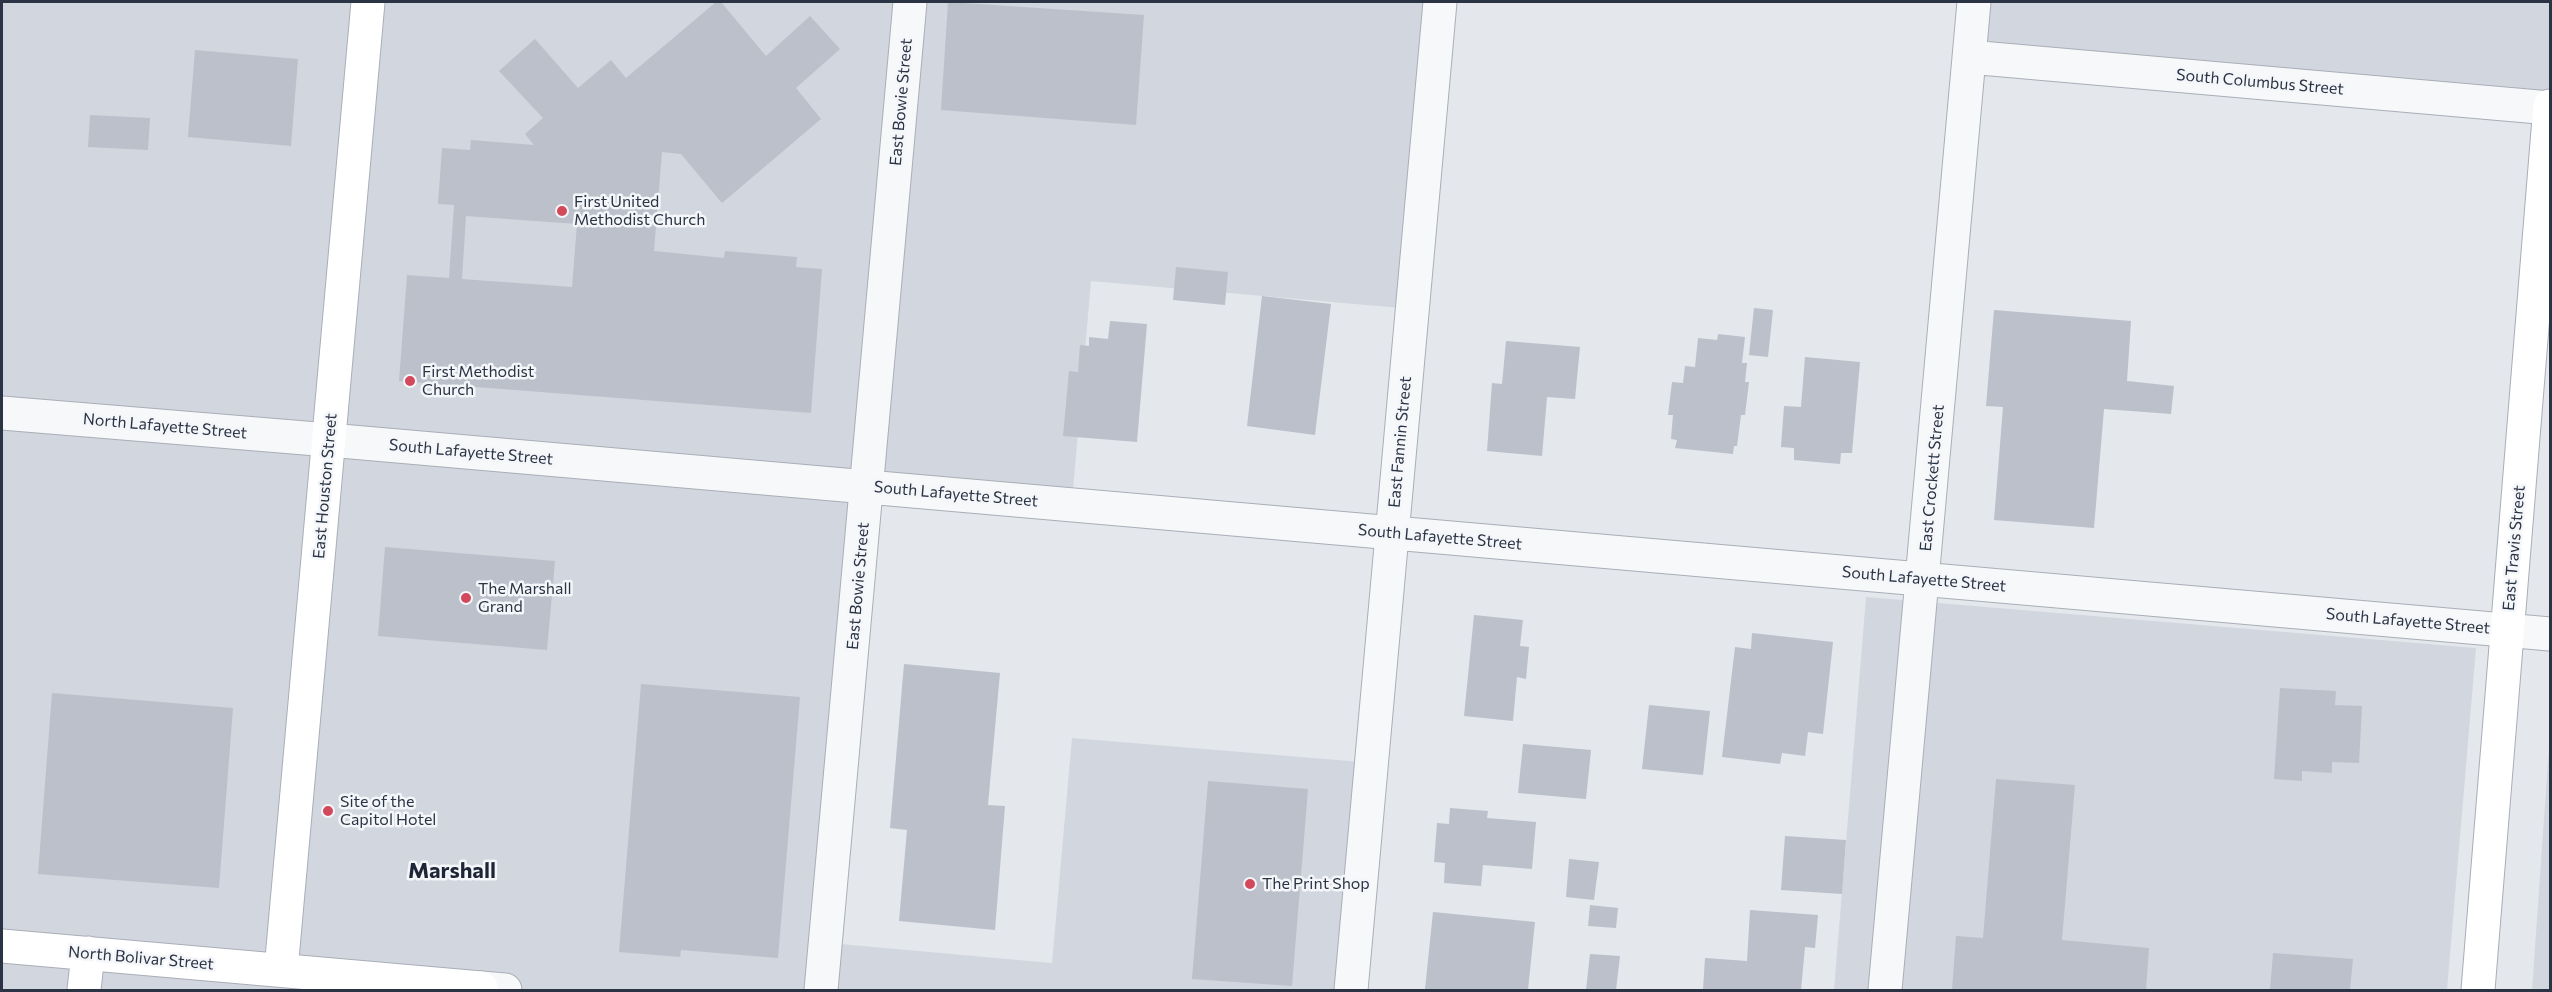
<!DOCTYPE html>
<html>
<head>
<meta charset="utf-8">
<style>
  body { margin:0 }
  #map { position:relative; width:2552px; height:992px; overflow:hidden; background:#e4e7ec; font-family:Commissioner,sans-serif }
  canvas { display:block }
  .frame { position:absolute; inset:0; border:3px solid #2b3445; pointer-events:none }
</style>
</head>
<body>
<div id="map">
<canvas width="2552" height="992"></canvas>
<div class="frame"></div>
</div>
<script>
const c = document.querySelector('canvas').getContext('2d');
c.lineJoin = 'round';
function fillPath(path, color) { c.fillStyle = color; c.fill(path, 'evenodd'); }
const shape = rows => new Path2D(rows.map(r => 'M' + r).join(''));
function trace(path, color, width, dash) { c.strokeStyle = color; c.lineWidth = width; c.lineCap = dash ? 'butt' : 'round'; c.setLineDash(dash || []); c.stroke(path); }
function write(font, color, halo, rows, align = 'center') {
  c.font = font + ' Commissioner,sans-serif'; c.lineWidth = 5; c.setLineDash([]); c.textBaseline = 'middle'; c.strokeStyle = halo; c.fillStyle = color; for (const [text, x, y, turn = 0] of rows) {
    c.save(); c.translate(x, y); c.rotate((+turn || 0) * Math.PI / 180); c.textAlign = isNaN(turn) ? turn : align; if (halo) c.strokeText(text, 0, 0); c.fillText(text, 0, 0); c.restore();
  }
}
const built = shape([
  [2,2,1441,2,1413,309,1091,281,1071,513,868,495,829,943,1052,963,1072,738,1361,762,1341,990,2,990],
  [1960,2,2550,2,2550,85,2548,116,1955,61],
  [1866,597,2476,648,2447,990,1834,990],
  [2550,734,2550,990,2532,990]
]);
const building = shape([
  [716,2,721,2,766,56,810,16,840,49,796,88,821,119,722,203,681,154,662,152,654,251,724,258,725,251,797,257,796,267,822,269,811,413,399,381,407,275,449,278,454,205,438,204,442,148,470,150,471,140,534,145,525,134,543,118,499,71,535,39,578,88,611,60,626,78],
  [466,216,577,224,572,287,462,279],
  [948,2,1144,15,1136,125,941,110],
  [195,50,298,59,291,146,188,137],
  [90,115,150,118,148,150,88,147],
  [1176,267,1228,272,1225,305,1173,300],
  [1262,296,1331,304,1315,435,1247,426],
  [1754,308,1773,310,1768,357,1749,355],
  [1994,310,2131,321,2127,381,2174,386,2171,414,2104,409,2094,528,1994,520,2003,407,1986,406],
  [1110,321,1147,324,1137,442,1063,436,1069,371,1078,372,1080,345,1089,346,1089,337,1108,339],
  [1718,334,1745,337,1742,363,1747,363,1745,382,1749,382,1745,415,1741,415,1737,446,1734,446,1733,454,1675,448,1677,440,1671,439,1673,415,1668,415,1672,382,1683,383,1685,366,1695,367,1698,338,1717,340],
  [1506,341,1580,347,1575,399,1547,397,1542,456,1487,451,1492,383,1502,384],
  [1805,357,1860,362,1852,453,1841,453,1840,464,1794,460,1794,448,1781,447,1784,406,1801,407],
  [385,547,555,561,547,650,378,636],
  [1474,615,1523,620,1520,646,1529,647,1526,679,1517,677,1513,721,1464,716],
  [1752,633,1833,642,1823,734,1808,732,1805,756,1782,753,1780,764,1722,757,1735,647,1751,649],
  [904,664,1000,673,988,805,1005,806,995,930,899,921,907,830,890,828],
  [641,684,800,697,778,958,681,950,680,957,619,952],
  [2280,688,2336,691,2335,705,2362,706,2359,763,2332,762,2332,773,2302,771,2302,781,2274,779],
  [52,693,233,708,219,888,38,874],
  [1649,705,1710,711,1703,775,1642,769],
  [1523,744,1591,750,1586,799,1518,793],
  [1996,779,2075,785,2062,940,2149,948,2146,990,1952,990,1956,936,1983,938],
  [1208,781,1308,789,1292,986,1192,979],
  [1450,808,1488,811,1487,818,1536,822,1532,869,1483,865,1481,886,1444,883,1445,863,1434,862,1437,823,1449,824],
  [1785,836,1846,840,1842,894,1781,890],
  [1569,859,1599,862,1594,900,1566,897],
  [1590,905,1618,908,1616,928,1588,926],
  [1750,910,1818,915,1815,948,1805,947,1801,990,1703,990,1705,958,1747,961],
  [1433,912,1535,922,1528,990,1425,989],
  [2273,953,2353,959,2350,990,2270,990],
  [1590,954,1620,956,1616,990,1586,990]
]);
const street = shape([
  [1969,57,2550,108],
  [2,413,329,440,2550,634],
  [481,988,505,990],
  [821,990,910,2],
  [1351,990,1440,2],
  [1885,990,1974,2]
]);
const secondary = shape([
  [2,946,481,988,481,990],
  [281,970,368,2],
  [84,990,88,953],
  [2478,990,2550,106]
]);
const markers = [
  [562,211,6,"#d1495b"],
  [410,381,6,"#d1495b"],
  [466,598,6,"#d1495b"],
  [328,811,6,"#d1495b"],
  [1250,884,6,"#d1495b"]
];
const streetNames = [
  ["South Columbus Street",2260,82,5],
  ["East Bowie Street",901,102,-85],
  ["North Lafayette Street",165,426,5],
  ["East Fannin Street",1400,442,-85],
  ["South Lafayette Street",471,452,5],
  ["East Crockett Street",1932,478,-85],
  ["East Houston Street",325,486,-85],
  ["South Lafayette Street",956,494,5],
  ["South Lafayette Street",1440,537,5],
  ["East Travis Street",2514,548,-85],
  ["South Lafayette Street",1924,579,5],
  ["East Bowie Street",858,586,-85],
  ["South Lafayette Street",2408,621,5],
  ["North Bolivar Street",141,958,5]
];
const poiNames = [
  ["First United",574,202],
  ["Methodist Church",574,220],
  ["First Methodist",422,372],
  ["Church",422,390],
  ["The Marshall",478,589],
  ["Grand",478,607],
  ["Site of the",340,802],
  ["Capitol Hotel",340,820],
  ["The Print Shop",1262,884]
];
const districtNames = [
  ["Marshall",452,871]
];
fillPath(built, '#d2d6de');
fillPath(building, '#bbc0ca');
trace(street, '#a9aeb7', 35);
trace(secondary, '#a9aeb7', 35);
trace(street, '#f7f8fa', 33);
trace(secondary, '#fff', 33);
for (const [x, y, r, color] of markers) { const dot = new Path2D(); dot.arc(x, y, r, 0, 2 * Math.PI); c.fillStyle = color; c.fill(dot); trace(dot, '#f4f6f9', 2); }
write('16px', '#2b3445', '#f4f6f9', streetNames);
write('16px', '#2b3445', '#f4f6f9', poiNames, 'left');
write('bold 22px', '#1d2536', '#f4f6f9', districtNames);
</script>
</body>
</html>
